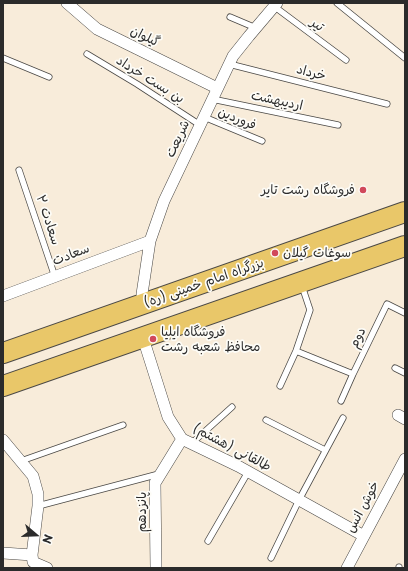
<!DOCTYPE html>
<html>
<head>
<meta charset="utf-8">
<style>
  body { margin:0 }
  #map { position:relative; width:408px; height:571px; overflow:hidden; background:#f8ecda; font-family:"Playpen Sans",sans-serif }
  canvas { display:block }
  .frame { position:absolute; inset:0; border:4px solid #2b2b2b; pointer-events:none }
  .north { position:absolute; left:16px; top:515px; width:40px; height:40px; -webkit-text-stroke:3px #fdfcf7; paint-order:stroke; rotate:109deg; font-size:11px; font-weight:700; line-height:16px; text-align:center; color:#2b2b2b }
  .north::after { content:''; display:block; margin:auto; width:14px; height:18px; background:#2b2b2b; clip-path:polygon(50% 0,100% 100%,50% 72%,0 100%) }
</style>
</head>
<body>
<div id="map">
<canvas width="408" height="571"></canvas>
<div class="frame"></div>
<div class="north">N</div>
</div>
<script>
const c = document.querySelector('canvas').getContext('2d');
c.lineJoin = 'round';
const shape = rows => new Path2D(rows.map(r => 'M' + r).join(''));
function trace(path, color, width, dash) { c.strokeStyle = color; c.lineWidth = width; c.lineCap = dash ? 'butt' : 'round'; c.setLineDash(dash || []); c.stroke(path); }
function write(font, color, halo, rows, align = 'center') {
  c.font = font + ' "Playpen Sans","Playpen Sans Arabic",sans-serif'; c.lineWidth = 3.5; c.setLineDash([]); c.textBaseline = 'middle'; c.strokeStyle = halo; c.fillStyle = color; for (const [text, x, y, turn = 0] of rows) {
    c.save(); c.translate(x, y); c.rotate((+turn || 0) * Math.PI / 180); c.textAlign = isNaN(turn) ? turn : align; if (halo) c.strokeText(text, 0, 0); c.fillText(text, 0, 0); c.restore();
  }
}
const lane = shape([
  [337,3,405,58],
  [275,7,346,60],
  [230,17,256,28],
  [87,54,137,84,200,125],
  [3,58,49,77],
  [229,64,387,104],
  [212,99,338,125],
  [204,117,262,141],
  [19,170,55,277],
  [296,351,353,374],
  [395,368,405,373],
  [280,386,296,351,310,310,302,286],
  [341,401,353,374,387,304,405,313],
  [266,420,325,450],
  [192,443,232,407],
  [21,461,123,425],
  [38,506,159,474],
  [208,541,248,472],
  [271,558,299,500,343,418],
  [399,568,399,567]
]);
const street = shape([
  [67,3,97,29,217,88],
  [3,296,150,241],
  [143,304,142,294,150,241,164,201,233,56,249,36,277,3],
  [143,338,168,417,182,439,238,466,364,536],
  [398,415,405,419],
  [3,440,33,476,38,494,38,506,32,555,33,562,47,568],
  [3,553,32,555],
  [156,568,155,483,182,439],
  [347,568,405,459]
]);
const highway = shape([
  [3,353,405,212],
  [3,386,405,246]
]);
const markers = [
  [363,190,4,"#d1495b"],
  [275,253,4,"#d1495b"],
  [153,339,4,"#d1495b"]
];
const streetNames = [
  ["تیر",317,25,37],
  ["گیلوان",145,37,26],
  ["خرداد",311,73,14],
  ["بن بست خرداد",150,80,32],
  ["اردیبهشت",277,101,12],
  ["فروردین",237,119,22],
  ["شریعت",178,139,-65],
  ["سعادت ۲",48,220,72],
  ["سعادت",71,255,-21],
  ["بزرگراه امام خمینی (ره)",204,283,-19],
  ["دوم",358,338,-64],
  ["طالقانی (هشتم)",232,448,28],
  ["خوش انس",363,507,-62],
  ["پانزدهم",142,512,-90]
];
const poiNames = [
  ["فروشگاه رشت تاير",355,190,"right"],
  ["سوغات گیلان",283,253],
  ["فروشگاه ایلیا",161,332],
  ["محافظ شعبه رشت",161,347]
];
trace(lane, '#4a4845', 7);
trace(street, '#4a4845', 12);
trace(highway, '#4a4845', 22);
trace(lane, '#fff', 5.5);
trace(street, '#fff', 11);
trace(highway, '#e9c769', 20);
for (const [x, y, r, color] of markers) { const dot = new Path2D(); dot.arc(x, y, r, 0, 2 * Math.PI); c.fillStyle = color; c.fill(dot); trace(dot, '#fdfcf7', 1.5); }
write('13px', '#2b2b2b', '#fdfcf7', streetNames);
write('13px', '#2b2b2b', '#fdfcf7', poiNames, 'left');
</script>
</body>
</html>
